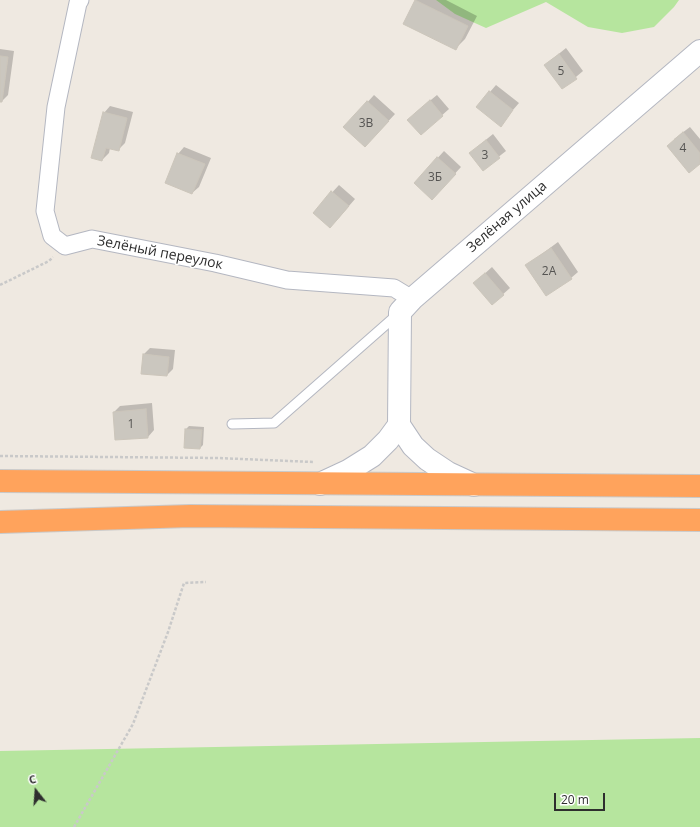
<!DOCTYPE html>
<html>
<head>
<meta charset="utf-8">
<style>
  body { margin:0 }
  #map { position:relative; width:700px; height:827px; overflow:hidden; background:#efe9e1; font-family:"Open Sans",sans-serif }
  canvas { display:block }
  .north { position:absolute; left:16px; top:771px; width:40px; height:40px; -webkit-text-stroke:3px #fff; paint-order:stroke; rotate:343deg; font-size:11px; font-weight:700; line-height:16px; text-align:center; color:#2e2e2e }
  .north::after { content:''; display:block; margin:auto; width:14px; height:18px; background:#2e2e2e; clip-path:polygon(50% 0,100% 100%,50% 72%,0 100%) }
  .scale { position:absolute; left:554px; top:793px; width:51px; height:18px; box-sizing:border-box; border:2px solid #2e2e2e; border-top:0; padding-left:5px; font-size:12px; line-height:14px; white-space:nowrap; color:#2e2e2e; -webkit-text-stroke:3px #fff; paint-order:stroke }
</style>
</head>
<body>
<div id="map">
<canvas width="700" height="827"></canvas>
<div class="north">С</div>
<div class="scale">20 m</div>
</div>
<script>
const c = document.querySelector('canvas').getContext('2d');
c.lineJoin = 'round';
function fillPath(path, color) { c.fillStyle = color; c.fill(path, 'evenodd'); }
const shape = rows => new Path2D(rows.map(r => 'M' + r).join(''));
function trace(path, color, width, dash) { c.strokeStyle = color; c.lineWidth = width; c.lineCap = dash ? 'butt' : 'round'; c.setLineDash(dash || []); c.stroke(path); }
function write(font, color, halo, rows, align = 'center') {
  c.font = font + ' "Open Sans",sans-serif'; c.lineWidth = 3; c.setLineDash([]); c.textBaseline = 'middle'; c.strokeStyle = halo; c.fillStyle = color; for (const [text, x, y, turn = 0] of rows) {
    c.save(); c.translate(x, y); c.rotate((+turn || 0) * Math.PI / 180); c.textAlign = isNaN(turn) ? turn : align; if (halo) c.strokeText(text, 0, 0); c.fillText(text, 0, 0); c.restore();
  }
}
const green = shape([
  [436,0,679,0,674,7,654,27,622,33,588,27,546,2,486,28,455,14],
  [700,738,700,827,0,827,0,751]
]);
const shadow = shape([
  [416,0,446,0,477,16,465,39,455,49,404,23],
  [566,48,583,71,563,88,545,65],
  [0,49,14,51,8,95,2,101,0,101],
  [496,85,519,103,500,125,477,107],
  [374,95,395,114,372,139,345,127],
  [437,95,449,109,421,134,415,113],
  [110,106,133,112,125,143,118,150,110,148,109,153,102,160,104,113],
  [690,127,700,139,700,163,674,139],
  [493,134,506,151,483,169,477,147],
  [184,147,211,158,199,187,192,193,178,154],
  [444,151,461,167,438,192,415,183],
  [339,185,355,199,337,220,314,212],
  [558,242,578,272,571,278,527,265],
  [492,267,510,288,492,304,481,277],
  [150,348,175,350,173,369,167,375,144,354],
  [152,403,154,430,148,437,114,412,120,406],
  [189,426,204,427,203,445,200,448,186,429]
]);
const building = shape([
  [415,0,468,26,456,50,403,24,415,0],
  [559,54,577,79,562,89,544,65,559,54],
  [0,56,8,57,2,102,0,102,0,56],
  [489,91,513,110,501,127,476,107,489,91],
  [430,100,443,116,421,135,407,120,430,100],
  [367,101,389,121,365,147,343,127,367,101],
  [103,112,127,118,119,151,106,148,102,161,91,158,103,112],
  [683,132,700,153,700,164,689,173,667,146,683,132],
  [486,140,500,158,483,171,469,153,486,140],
  [177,153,205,164,192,194,165,183,177,153],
  [437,157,456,174,432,200,414,183,437,157],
  [331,191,349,206,330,228,313,213,331,191],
  [551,248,572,279,546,296,525,265,551,248],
  [485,273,504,295,492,305,473,283,485,273],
  [143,354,169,357,167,376,141,374,143,354],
  [146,409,148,438,115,440,113,412,146,409],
  [185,429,202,430,200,449,184,448,185,429]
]);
const path = shape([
  [0,285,49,261,53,257],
  [0,456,218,458,313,462],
  [74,827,133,724,168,632,184,583,206,582]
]);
const lane = shape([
  [232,424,274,423,398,314]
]);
const street = shape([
  [80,0,78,3,56,107,45,211,52,236,65,246,92,239,215,263,287,280,394,288,412,299]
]);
const secondary = shape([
  [399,425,413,446,427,459,448,473,474,485],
  [320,484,348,471,372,456,388,440,399,425,400,312,412,299,700,51]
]);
const highway = shape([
  [0,481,700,486],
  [0,522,190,516,700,520]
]);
const numberNames = [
  ["5",561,72],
  ["3В",366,124],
  ["4",683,149],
  ["3",485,156],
  ["3Б",435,178],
  ["2А",549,272],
  ["1",131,425]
];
const streetNames = [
  ["Зелёная улица",507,217,-41],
  ["Зелёный переулок",160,253,11]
];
fillPath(green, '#b6e59e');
fillPath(shadow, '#0003');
fillPath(building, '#cbc7bf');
trace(building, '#cbc5ba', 1);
trace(lane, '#b4b7c1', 11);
trace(street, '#b4b7c1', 19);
trace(secondary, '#b4b7c1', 24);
trace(highway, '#c9c9c9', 24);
trace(path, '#c9c9c9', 2.5, [3, 2]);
trace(lane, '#fff', 9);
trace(street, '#fff', 17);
trace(secondary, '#fff', 22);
trace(highway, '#ffa35c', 22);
write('12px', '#555452', null, numberNames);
write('14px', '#2e2e2e', '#fff', streetNames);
</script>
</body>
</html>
